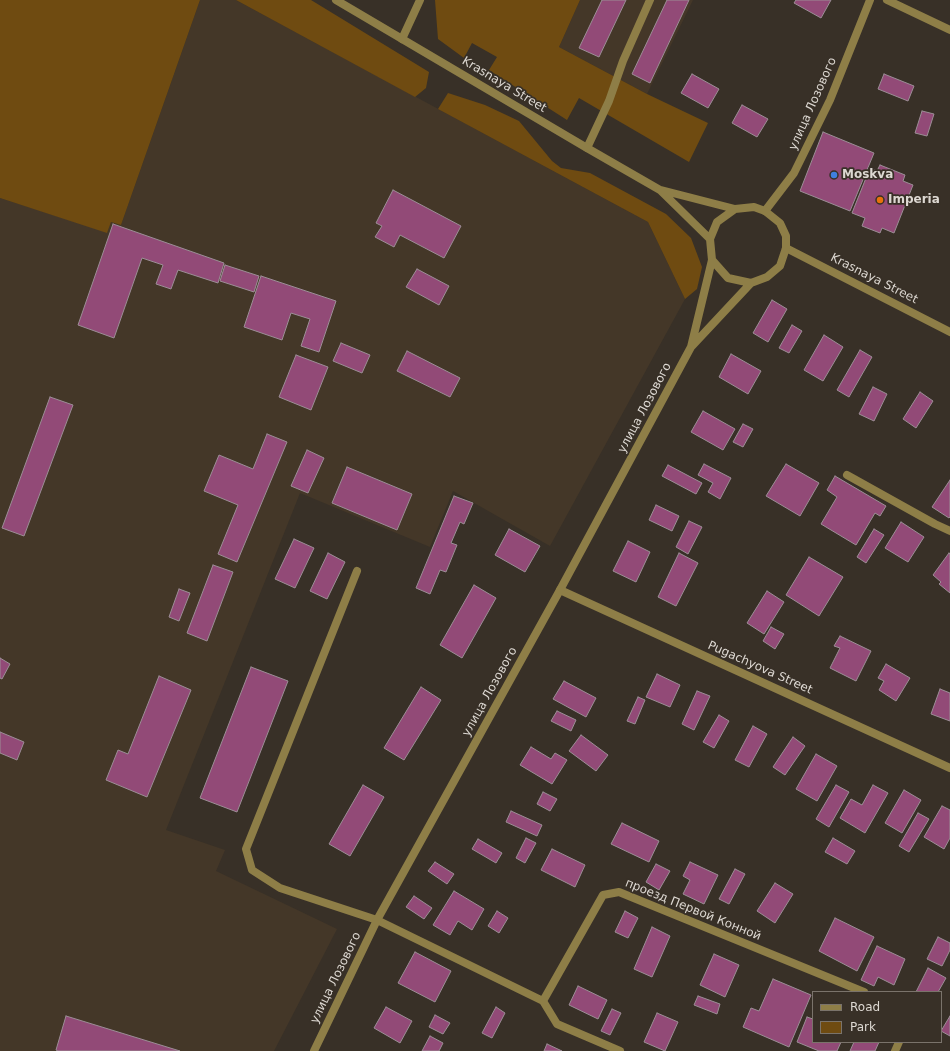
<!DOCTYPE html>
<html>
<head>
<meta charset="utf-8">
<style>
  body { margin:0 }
  #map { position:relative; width:950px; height:1051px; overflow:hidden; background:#383027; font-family:"DejaVu Sans",sans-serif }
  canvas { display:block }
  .legend { position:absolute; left:812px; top:991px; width:130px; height:52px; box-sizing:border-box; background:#383027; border:1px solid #7a736b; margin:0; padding:5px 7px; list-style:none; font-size:12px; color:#ddd8d2 }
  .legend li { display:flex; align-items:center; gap:8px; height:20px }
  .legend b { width:20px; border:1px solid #7a736b }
</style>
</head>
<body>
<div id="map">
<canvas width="950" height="1051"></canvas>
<ul class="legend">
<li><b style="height:5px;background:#8e7e47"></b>Road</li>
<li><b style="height:11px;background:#6f4b11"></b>Park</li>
</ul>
</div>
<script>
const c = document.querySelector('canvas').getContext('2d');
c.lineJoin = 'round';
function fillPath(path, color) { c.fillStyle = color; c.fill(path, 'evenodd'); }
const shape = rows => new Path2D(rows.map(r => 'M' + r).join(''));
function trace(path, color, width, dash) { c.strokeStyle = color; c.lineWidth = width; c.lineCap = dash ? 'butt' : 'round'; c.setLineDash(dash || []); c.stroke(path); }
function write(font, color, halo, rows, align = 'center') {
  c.font = font + ' "DejaVu Sans",sans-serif'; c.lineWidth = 3.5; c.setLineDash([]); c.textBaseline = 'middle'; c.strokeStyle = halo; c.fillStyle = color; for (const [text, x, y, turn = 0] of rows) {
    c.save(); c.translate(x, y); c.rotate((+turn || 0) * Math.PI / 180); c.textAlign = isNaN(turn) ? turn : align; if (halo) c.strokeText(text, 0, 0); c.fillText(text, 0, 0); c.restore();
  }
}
const industrial = shape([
  [200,0,236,0,648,222,685,299,550,546,453,491,430,547,300,493,166,830,225,850,216,871,337,929,274,1051,0,1051,0,198,107,232,111,222,121,225],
  [580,0,693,0,647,94,559,47]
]);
const green = shape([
  [0,0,200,0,121,225,111,222,107,233,0,198],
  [236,0,311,0,429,72,426,88,415,97],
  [435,0,580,0,559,47,647,94,708,123,689,162,579,98,567,120,489,70,497,57,472,43,464,58,438,39],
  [448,93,485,105,519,121,552,161,561,168,590,173,666,214,691,238,702,267,697,289,685,299,648,222,438,109]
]);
const building = shape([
  [602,0,626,0,599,57,579,48,602,0],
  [667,0,689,0,650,83,632,74,667,0],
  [796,0,831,0,821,18,794,3,796,0],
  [692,74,719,89,708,108,681,93,692,74],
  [884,74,914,86,908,101,878,89,884,74],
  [742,105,768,119,757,137,732,123,742,105],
  [922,111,934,114,927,136,915,133,922,111],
  [823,132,874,153,850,211,800,191,823,132],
  [880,165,905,175,903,181,913,185,894,233,882,228,880,233,862,226,865,218,852,213,870,168,877,171,880,165],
  [393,190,461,226,444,258,400,235,394,247,375,237,382,226,376,223,393,190],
  [113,224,224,263,218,283,178,270,171,289,156,284,163,265,142,258,114,338,78,325,113,224],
  [225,265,259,276,254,292,220,281,225,265],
  [417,269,449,286,439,305,406,287,417,269],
  [261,276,336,301,319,352,301,346,310,319,291,313,282,340,244,327,261,276],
  [772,300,787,309,768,342,753,333,772,300],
  [792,325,802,331,789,353,779,348,792,325],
  [824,335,843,347,823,381,804,370,824,335],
  [341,343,370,355,362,373,333,361,341,343],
  [860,350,872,357,849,397,837,390,860,350],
  [407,351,460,378,450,397,397,371,407,351],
  [731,354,761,371,748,394,719,377,731,354],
  [296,355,328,367,311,410,279,397,296,355],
  [873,387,887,394,874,421,859,414,873,387],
  [920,392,933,401,916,428,903,419,920,392],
  [50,397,73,405,24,536,2,528,50,397],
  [703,411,735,429,723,450,691,432,703,411],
  [743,424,753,429,743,447,733,442,743,424],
  [267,434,287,442,237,562,218,554,238,505,204,491,219,455,253,469,267,434],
  [307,450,324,458,308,493,291,486,307,450],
  [704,464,731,478,720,499,708,492,713,483,698,475,704,464],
  [786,464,819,483,800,516,766,496,786,464],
  [668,465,702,483,696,494,662,476,668,465],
  [347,467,412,494,397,530,332,503,347,467],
  [835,476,886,506,880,516,875,513,856,545,821,524,837,497,827,490,835,476],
  [950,480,950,517,949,518,932,507,950,480],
  [454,496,473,503,464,524,460,522,451,543,457,545,446,572,440,570,430,594,416,588,454,496],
  [656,505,679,516,672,531,649,520,656,505],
  [689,521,702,527,688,554,676,547,689,521],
  [901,522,924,537,908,562,885,548,901,522],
  [509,529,540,546,525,572,495,555,509,529],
  [874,529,884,535,866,563,857,557,874,529],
  [294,539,314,548,295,588,275,579,294,539],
  [628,541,650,552,636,582,613,571,628,541],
  [328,553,345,562,327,599,310,591,328,553],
  [679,553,698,563,676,606,658,597,679,553],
  [949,553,950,554,950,593,939,584,941,582,933,575,949,553],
  [809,557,843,577,819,616,786,595,809,557],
  [213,565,233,572,207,641,187,633,213,565],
  [474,585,496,598,462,658,440,645,474,585],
  [179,589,190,593,179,621,169,617,179,589],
  [767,591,784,602,764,634,747,623,767,591],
  [771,627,784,634,775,649,763,641,771,627],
  [840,636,871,651,856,681,830,668,840,648,834,646,840,636],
  [0,658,10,664,2,679,0,678,0,658],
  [886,664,910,678,896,701,879,690,884,681,878,678,886,664],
  [251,667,288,681,237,812,200,798,251,667],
  [657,674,680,685,670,707,646,697,657,674],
  [159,676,191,690,147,797,106,780,118,750,128,754,159,676],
  [564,681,596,698,586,717,553,699,564,681],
  [421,687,441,700,404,760,384,748,421,687],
  [940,689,950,693,950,721,931,714,940,689],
  [697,691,710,696,694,730,682,724,697,691],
  [638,697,645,700,635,724,627,721,638,697],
  [557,711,576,720,571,731,551,721,557,711],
  [719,715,729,721,714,748,703,742,719,715],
  [753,726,767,734,749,767,735,760,753,726],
  [0,732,24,742,17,760,0,753,0,732],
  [581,735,608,755,596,771,569,751,581,735],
  [793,737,805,746,785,775,773,767,793,737],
  [531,747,551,759,555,753,567,760,552,784,520,765,531,747],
  [816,754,837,766,817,801,796,789,816,754],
  [363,785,384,797,350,856,329,844,363,785],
  [836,785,849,792,829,827,816,819,836,785],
  [873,785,888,793,865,833,840,818,851,799,862,805,873,785],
  [904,790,921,800,902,833,885,823,904,790],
  [543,792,557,799,550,811,537,804,543,792],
  [942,806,950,810,950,838,944,849,924,837,942,806],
  [511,811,542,825,537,836,506,822,511,811],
  [918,813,929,819,909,852,899,846,918,813],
  [622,823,659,841,649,862,611,844,622,823],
  [526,838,536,843,525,863,516,858,526,838],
  [833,838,855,851,847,864,825,852,833,838],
  [478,839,502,853,496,863,472,849,478,839],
  [552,849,585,865,575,887,541,870,552,849],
  [435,862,454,874,447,884,428,871,435,862],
  [690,862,718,875,704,904,683,894,690,880,683,876,690,862],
  [656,864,670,871,659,890,646,882,656,864],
  [735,869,745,874,729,904,719,899,735,869],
  [775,883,793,894,775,923,757,911,775,883],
  [454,891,484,909,472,930,458,921,450,935,433,925,454,891],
  [414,896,432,908,424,919,406,907,414,896],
  [497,911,508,918,499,933,488,926,497,911],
  [625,911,638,918,628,938,615,932,625,911],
  [835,918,874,937,857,971,819,951,835,918],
  [652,927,670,936,652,977,634,969,652,927],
  [938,937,950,943,950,950,942,966,927,959,938,937],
  [877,946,905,959,894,985,878,977,874,986,861,980,877,946],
  [415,952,451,971,435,1002,398,983,415,952],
  [714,954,739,965,725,997,700,985,714,954],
  [928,968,946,978,938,992,916,992,928,968],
  [773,979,811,995,789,1047,743,1027,751,1008,759,1011,773,979],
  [578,986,607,1000,598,1019,569,1005,578,986],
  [698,996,720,1004,717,1014,694,1005,698,996],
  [386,1007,412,1021,400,1043,374,1028,386,1007],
  [496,1007,505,1013,492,1038,482,1033,496,1007],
  [612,1009,621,1013,610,1035,601,1031,612,1009],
  [657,1013,678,1022,665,1051,644,1042,657,1013],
  [435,1015,450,1023,443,1034,429,1027,435,1015],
  [66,1016,180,1051,58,1051,56,1050,66,1016],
  [950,1016,950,1036,941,1031,950,1016],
  [807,1017,813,1019,813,1042,841,1042,837,1051,819,1051,797,1042,807,1017],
  [430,1036,443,1043,439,1051,422,1051,430,1036],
  [854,1042,879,1042,875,1051,850,1051,854,1042],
  [547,1044,562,1051,544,1051,547,1044]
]);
const service = shape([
  [402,39,420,0],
  [587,148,609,101,623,61,650,0],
  [357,571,246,849,252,870,280,888,377,920]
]);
const minor = shape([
  [887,0,950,30],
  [765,211,794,173,830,100,870,0],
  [786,248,950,332],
  [847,475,935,524,950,531],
  [560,590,950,768],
  [377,920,543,1001,557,1024,620,1051],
  [543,1001,603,895,619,892,864,992],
  [895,1051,899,1042]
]);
const tertiary = shape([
  [336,0,587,148,660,190,710,239,712,260,728,278,751,283,767,277,780,266,786,248,786,236,780,223,765,211,754,207,735,209,717,222,710,239],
  [661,190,735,209],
  [692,346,751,283],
  [314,1051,377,920,560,590,691,347,712,260]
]);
const markers = [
  [834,175,4,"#3f7fe0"],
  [880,200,4,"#e8710a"]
];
const streetNames = [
  ["Krasnaya Street",504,85,31],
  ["улица Лозового",813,104,-66],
  ["Krasnaya Street",874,279,27],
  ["улица Лозового",645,408,-62],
  ["Pugachyova Street",760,668,24],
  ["улица Лозового",490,692,-61],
  ["проезд Первой Конной",693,910,22],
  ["улица Лозового",336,978,-64]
];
const poiNames = [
  ["Moskva",842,175],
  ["Imperia",888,200]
];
fillPath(industrial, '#443728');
fillPath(green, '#6f4b11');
fillPath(building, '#924a77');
trace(building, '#9c8e96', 1);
trace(service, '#8e7e47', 8);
trace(minor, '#8e7e47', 8);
trace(tertiary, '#8e7e47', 8);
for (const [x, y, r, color] of markers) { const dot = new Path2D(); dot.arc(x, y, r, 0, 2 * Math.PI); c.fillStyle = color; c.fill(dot); trace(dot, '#383027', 1.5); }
write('12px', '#ddd8d2', '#383027', streetNames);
write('bold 12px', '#ddd8d2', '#383027', poiNames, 'left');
</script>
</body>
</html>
